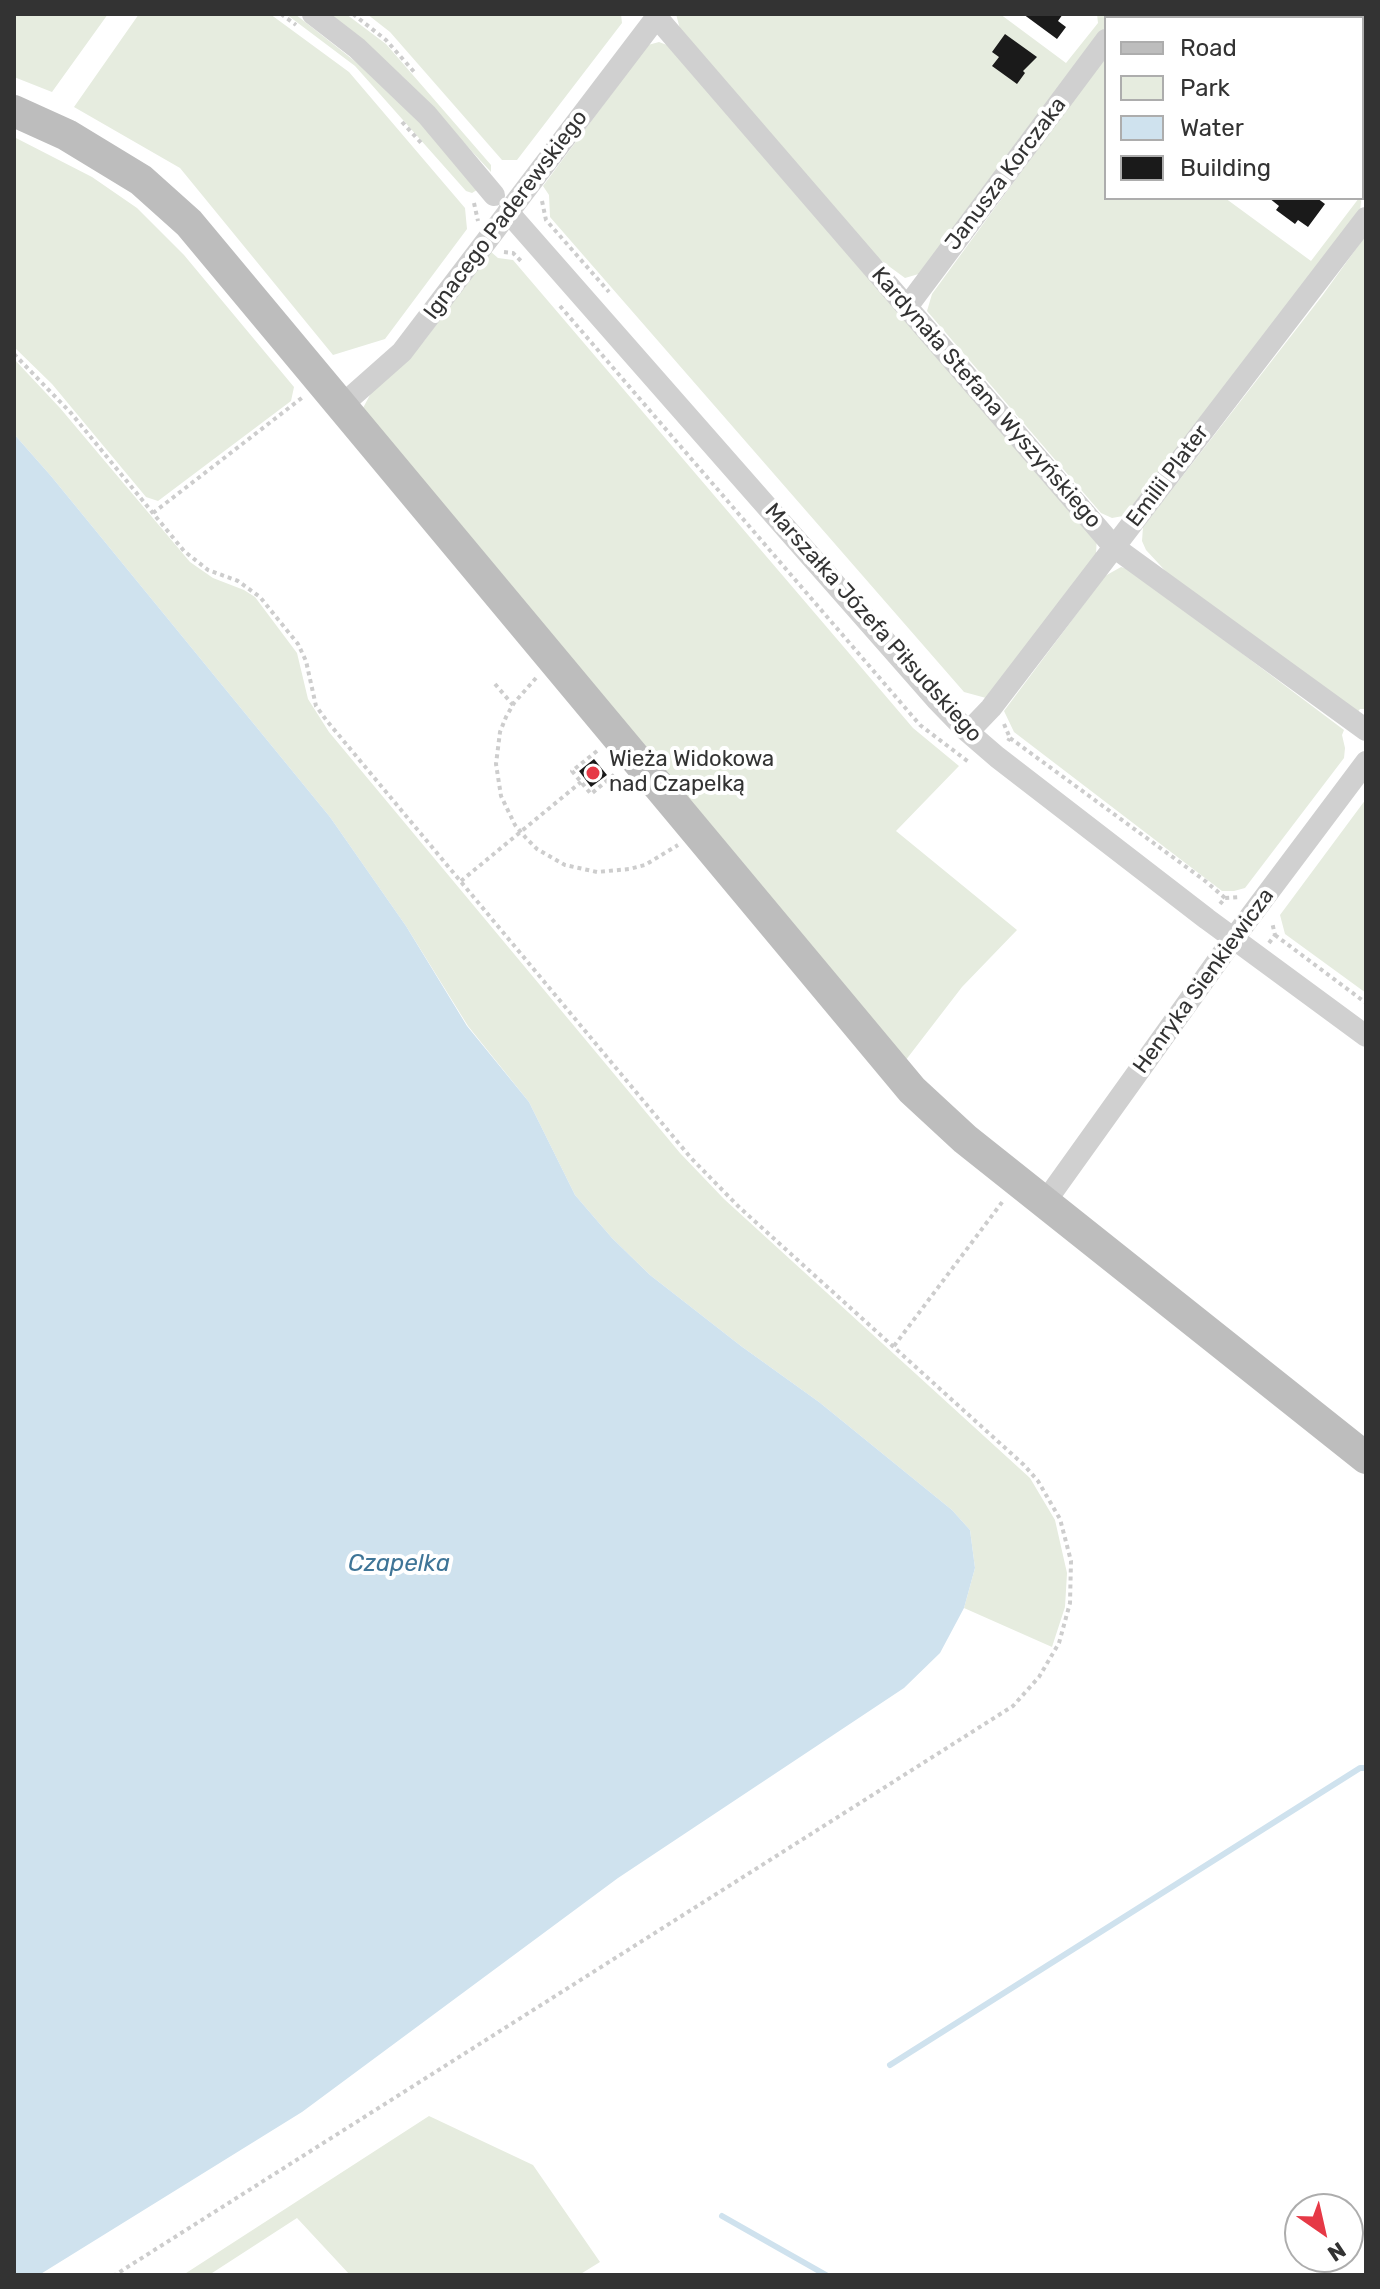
<!DOCTYPE html>
<html>
<head>
<meta charset="utf-8">
<style>
  body { margin:0 }
  #map { position:relative; width:1380px; height:2289px; overflow:hidden; background:#fff; font-family:Rubik,sans-serif }
  canvas { display:block }
  .frame { position:absolute; inset:0; border:16px solid #333; pointer-events:none }
  .legend { position:absolute; left:1104px; top:16px; width:260px; height:184px; box-sizing:border-box; background:#fff; border:2px solid #adadad; margin:0; padding:10px 14px; list-style:none; font-size:24px; color:#333 }
  .legend li { display:flex; align-items:center; gap:16px; height:40px }
  .legend b { width:40px; border:2px solid #adadad }
  .north { position:absolute; left:1284px; top:2193px; width:80px; height:80px; box-sizing:border-box; background:#fff; border:2px solid #adadad; border-radius:50%; rotate:146deg; font-size:22px; font-weight:700; line-height:32px; text-align:center; color:#333 }
  .north::after { content:''; display:block; margin:auto; width:28px; height:36px; background:#e63946; clip-path:polygon(50% 0,100% 100%,50% 72%,0 100%) }
</style>
</head>
<body>
<div id="map">
<canvas width="1380" height="2289"></canvas>
<div class="frame"></div>
<ul class="legend">
<li><b style="height:10px;background:#bdbdbd"></b>Road</li>
<li><b style="height:22px;background:#e6ecdf"></b>Park</li>
<li><b style="height:22px;background:#cfe2ee"></b>Water</li>
<li><b style="height:22px;background:#1a1a1a"></b>Building</li>
</ul>
<div class="north">N</div>
</div>
<script>
const c = document.querySelector('canvas').getContext('2d');
c.lineJoin = 'round';
function fillPath(path, color) { c.fillStyle = color; c.fill(path, 'evenodd'); }
const shape = rows => new Path2D(rows.map(r => 'M' + r).join(''));
function trace(path, color, width, dash) { c.strokeStyle = color; c.lineWidth = width; c.lineCap = dash ? 'butt' : 'round'; c.setLineDash(dash || []); c.stroke(path); }
function write(font, color, halo, rows, align = 'center') {
  c.font = font + ' Rubik,sans-serif'; c.lineWidth = 8; c.setLineDash([]); c.textBaseline = 'middle'; c.strokeStyle = halo; c.fillStyle = color; for (const [text, x, y, turn = 0] of rows) {
    c.save(); c.translate(x, y); c.rotate((+turn || 0) * Math.PI / 180); c.textAlign = isNaN(turn) ? turn : align; if (halo) c.strokeText(text, 0, 0); c.fillText(text, 0, 0); c.restore();
  }
}
const green = shape([
  [14,14,108,14,52,92,14,77],
  [139,14,270,14,349,72,465,208,467,229,385,339,333,355,180,168,74,107],
  [286,14,295,14,394,92,480,188,472,193,466,191,355,66],
  [324,14,346,14,386,44,491,165,491,172,403,77],
  [367,14,621,14,622,23,517,160,502,160,390,32],
  [676,14,1000,14,1066,63,1098,23,1097,14,1108,15,1106,26,922,273,905,278,879,259,680,29],
  [1223,14,1366,14,1366,171,1362,168,1362,18,1220,18],
  [659,42,675,48,1097,536,1096,554,986,698,964,692,550,217,549,195,543,186,648,45],
  [1106,56,1106,198,1225,198,1311,261,1359,198,1361,201,1360,212,1134,508,1123,516,1112,518,1101,513,927,311,932,294],
  [14,137,92,177,137,208,184,255,294,387,291,401,158,501,146,497,52,384,14,347],
  [1366,235,1366,709,1360,709,1356,714,1171,577,1146,550,1142,541,1143,527,1322,296],
  [490,251,498,258,513,260,913,728,959,766,896,831,1017,930,962,987,902,1065,363,408,372,391,424,341],
  [14,359,60,408,190,562,213,578,244,590,255,597,297,653,308,699,329,732,680,1153,724,1199,1030,1478,1055,1520,1067,1573,1065,1607,1052,1647,964,1608,975,1568,970,1530,952,1510,819,1402,741,1346,650,1275,612,1238,575,1195,529,1102,468,1026,406,926,330,817,51,476,14,434],
  [1121,567,1131,570,1344,730,1342,735,1345,748,1344,758,1245,888,1234,891,1222,891,1014,732,1004,711,1105,576],
  [1366,799,1366,993,1285,934,1280,915],
  [429,2116,533,2165,600,2262,579,2275,350,2275,297,2218,209,2275,183,2275]
]);
const water = shape([
  [14,434,51,476,330,817,406,926,467,1026,529,1102,575,1195,612,1238,650,1275,741,1346,819,1402,952,1510,970,1530,975,1568,964,1608,940,1653,904,1688,618,1878,302,2112,39,2275,14,2275]
]);
const stream = shape([
  [890,2065,1360,1768,1366,1768],
  [722,2216,826,2275]
]);
const building = shape([
  [1023,14,1063,14,1058,21,1066,27,1057,39],
  [1005,34,1037,57,1023,71,1025,73,1017,84,992,66,999,57,992,52],
  [1269,198,1317,198,1325,204,1308,227,1298,220,1295,224,1276,210,1279,206],
  [594,759,607,775,591,787,579,771]
]);
const path = shape([
  [281,14,296,25],
  [353,14,386,40,416,74],
  [402,122,423,145],
  [542,201,546,220,609,292],
  [474,203,478,221],
  [504,252,513,253,523,263],
  [560,306,920,725,970,763],
  [14,354,71,413,184,551,208,570,238,581,260,597,298,644,306,661,316,706,327,721,691,1158,739,1207,1024,1465,1038,1481,1060,1519,1071,1561,1070,1603,1059,1643,1039,1677,1013,1706,115,2275],
  [153,513,303,397],
  [536,678,514,703,506,717,500,732,496,764,501,796,515,825,526,838,537,849,565,865,597,872,629,869,645,865,678,845],
  [495,684,513,705],
  [1004,724,1010,738,1008,741],
  [1010,738,1204,880,1225,898],
  [597,751,572,771,591,794,615,774],
  [461,881,581,782],
  [1220,904,1225,898,1241,897],
  [1275,935,1366,1003],
  [1269,943,1275,935,1272,922],
  [894,1346,1003,1201]
]);
const street = shape([
  [313,14,357,48,427,115,494,195],
  [654,14,1114,547,1366,730],
  [1139,14,1145,18],
  [1362,179,1366,182],
  [508,212,936,699,968,732,997,757,1207,919,1366,1036],
  [907,307,1106,40],
  [341,406,402,352,659,14],
  [968,732,991,708,1366,218],
  [1045,1202,1234,938,1366,762]
]);
const secondary = shape([
  [14,111,67,135,141,180,189,223,912,1090,965,1139,1366,1458]
]);
const markers = [
  [593,773,8,"#e63946"]
];
const streetNames = [
  ["Janusza Korczaka",1006,174,-53],
  ["Ignacego Paderewskiego",506,215,-53],
  ["Kardynała Stefana Wyszyńskiego",986,398,49],
  ["Emilii Plater",1168,476,-53],
  ["Marszałka Józefa Piłsudskiego",873,623,48],
  ["Henryka Sienkiewicza",1204,981,-54]
];
const poiNames = [
  ["Wieża Widokowa",609,760],
  ["nad Czapelką",609,785]
];
const waterNames = [
  ["Czapelka",399,1564]
];
fillPath(green, '#e6ecdf');
fillPath(water, '#cfe2ee');
trace(stream, '#cfe2ee', 6);
fillPath(building, '#1a1a1a');
trace(path, '#cdcdcd', 4, [4, 4]);
trace(street, '#d0d0d0', 22);
trace(secondary, '#bdbdbd', 32);
for (const [x, y, r, color] of markers) { const dot = new Path2D(); dot.arc(x, y, r, 0, 2 * Math.PI); c.fillStyle = color; c.fill(dot); trace(dot, '#fff', 3); }
write('22px', '#333', '#fff', streetNames);
write('22px', '#333', '#fff', poiNames, 'left');
write('italic 24px', '#3f7597', '#fff', waterNames);
</script>
</body>
</html>
